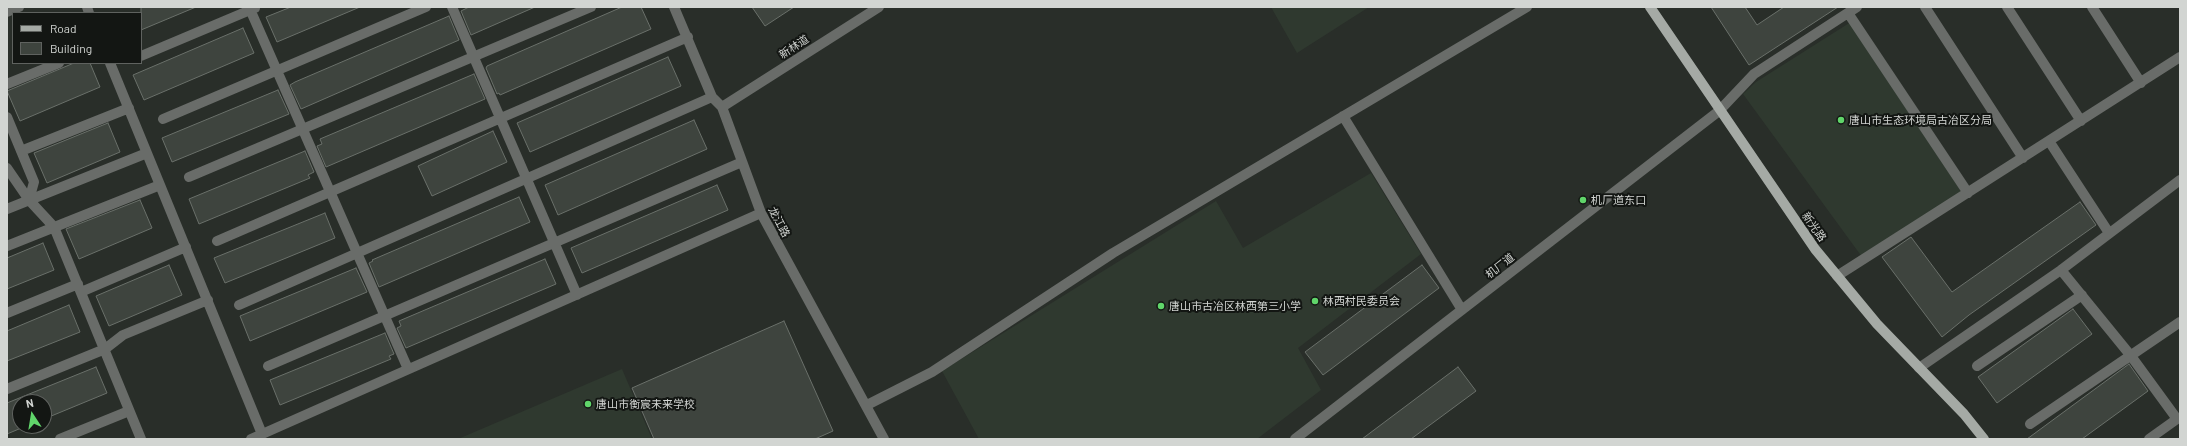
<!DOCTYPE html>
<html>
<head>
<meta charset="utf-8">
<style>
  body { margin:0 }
  #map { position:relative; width:2187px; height:446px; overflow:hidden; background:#292e29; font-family:Barlow,sans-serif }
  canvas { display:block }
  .frame { position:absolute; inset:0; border:8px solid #d2d5d2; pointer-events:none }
  .legend { position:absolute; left:12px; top:12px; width:130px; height:52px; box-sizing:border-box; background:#131613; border:1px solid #5f625f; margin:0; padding:5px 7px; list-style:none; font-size:12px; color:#d2d5d2 }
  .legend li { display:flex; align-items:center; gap:8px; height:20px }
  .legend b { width:20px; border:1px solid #5f625f }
  .north { position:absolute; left:12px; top:394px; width:40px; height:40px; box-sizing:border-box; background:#131613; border:1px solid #5f625f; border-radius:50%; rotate:348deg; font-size:11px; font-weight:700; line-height:16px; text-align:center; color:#d2d5d2 }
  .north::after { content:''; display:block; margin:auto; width:14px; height:18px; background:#60d56a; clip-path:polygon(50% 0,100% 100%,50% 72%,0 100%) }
</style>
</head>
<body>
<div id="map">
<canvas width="2187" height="446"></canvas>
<div class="frame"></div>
<ul class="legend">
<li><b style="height:5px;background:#a5aaa5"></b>Road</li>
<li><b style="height:11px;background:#3e443e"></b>Building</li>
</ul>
<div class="north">N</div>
</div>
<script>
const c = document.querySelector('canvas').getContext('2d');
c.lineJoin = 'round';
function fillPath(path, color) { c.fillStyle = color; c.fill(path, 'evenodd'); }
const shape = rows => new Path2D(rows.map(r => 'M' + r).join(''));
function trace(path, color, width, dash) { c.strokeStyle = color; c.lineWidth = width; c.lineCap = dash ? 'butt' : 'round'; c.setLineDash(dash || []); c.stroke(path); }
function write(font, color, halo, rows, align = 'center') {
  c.font = font + ' Barlow,"Noto Sans SC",sans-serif'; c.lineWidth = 4; c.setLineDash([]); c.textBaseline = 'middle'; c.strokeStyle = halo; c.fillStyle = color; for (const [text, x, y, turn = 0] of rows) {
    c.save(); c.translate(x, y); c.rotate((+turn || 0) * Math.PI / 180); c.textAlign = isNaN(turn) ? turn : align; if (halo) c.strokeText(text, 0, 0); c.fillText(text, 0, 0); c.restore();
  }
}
const built = shape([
  [1271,7,1369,7,1297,53],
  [1854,20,1967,193,1865,261,1743,94,1756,82],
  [1371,173,1421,254,1298,348,1321,390,1257,439,979,439,942,371,1216,201,1243,248],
  [622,369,652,439,458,439]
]);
const building = shape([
  [141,7,196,7,141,30,141,7],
  [291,7,360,7,277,42,266,17,291,7],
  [469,7,535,7,471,35,461,11,469,7],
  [622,7,641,7,651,29,500,95,499,93,497,94,486,68,487,66,622,7],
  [752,7,794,7,765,26,752,7],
  [1711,7,1745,7,1757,25,1784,7,1838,7,1749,65,1711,7],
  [449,16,459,40,301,109,290,85,295,82,449,16],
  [243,28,254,53,144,100,133,75,243,28],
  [668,57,681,86,530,152,517,123,668,57],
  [74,63,90,63,100,87,20,121,7,91,74,63],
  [474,74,485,99,326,167,317,146,322,144,320,139,474,74],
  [278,90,289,114,172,162,162,138,278,90],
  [694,120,707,149,558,215,545,185,694,120],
  [108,123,120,152,47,183,34,153,108,123],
  [493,131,507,162,432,196,418,166,493,131],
  [305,151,314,172,308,175,310,178,199,224,189,199,305,151],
  [717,185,728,210,582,273,571,248,717,185],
  [519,197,530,222,379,287,369,263,373,261,372,260,519,197],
  [140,200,152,228,79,259,66,229,140,200],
  [2080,202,2096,225,1969,315,1942,337,1882,257,1911,237,1952,292,2080,202],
  [325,213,335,238,225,283,214,258,325,213],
  [43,243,54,270,7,289,7,258,43,243],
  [545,259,556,284,406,348,397,328,401,326,399,321,545,259],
  [169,265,182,295,109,326,96,296,169,265],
  [1422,265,1439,288,1323,375,1305,352,1422,265],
  [356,268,367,292,250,341,240,316,356,268],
  [69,305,80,332,7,361,7,331,69,305],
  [2073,309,2092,334,1997,403,1978,377,2073,309],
  [784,321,833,431,815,439,654,439,632,388,784,321],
  [385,333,394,354,389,356,391,359,280,405,270,380,385,333],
  [2129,364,2148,391,2082,439,2027,439,2129,364],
  [96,367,107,393,44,419,44,402,20,402,20,426,26,426,7,434,7,403,96,367],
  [1458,367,1476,391,1411,439,1362,439,1458,367]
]);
const minor = shape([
  [87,7,89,13],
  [249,7,408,369],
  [452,7,577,295],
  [674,7,712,97,722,107,761,213,884,439],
  [1925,7,2023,158],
  [2007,7,2081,121],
  [2092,7,2141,83],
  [7,12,19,7],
  [1848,13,1968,193],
  [141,56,255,8],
  [110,63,262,434],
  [7,84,59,63],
  [722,107,879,7],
  [1343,116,1462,310],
  [7,117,34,182,29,200],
  [163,119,426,7],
  [2049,141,2109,233],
  [21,151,129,108],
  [7,168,29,200,54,227,141,439],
  [189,177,591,7],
  [7,209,147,153],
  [217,241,688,37],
  [7,246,160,185],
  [2061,270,2180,180],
  [1837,276,2180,57],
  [81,292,186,247],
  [239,305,712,97],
  [7,313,78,284],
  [268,366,742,162],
  [1977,366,2082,295],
  [1919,368,2061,270,2131,356,2177,419,2149,439],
  [7,389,105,349,123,335,208,300],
  [867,405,932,372,1113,253,1527,7],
  [2030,424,2180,322],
  [60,439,129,411],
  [251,439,761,213],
  [1295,439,1719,111,1754,74,1857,7]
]);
const major = shape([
  [1650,7,1815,249,1877,324,1964,414,1984,439]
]);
const markers = [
  [1841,120,4,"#60d56a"],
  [1583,200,4,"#60d56a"],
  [1315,301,4,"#60d56a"],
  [1161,306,4,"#60d56a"],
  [588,404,4,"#60d56a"]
];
const streetNames = [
  ["新林道",794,47,-33],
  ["龙江路",779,222,62],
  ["新光路",1814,227,55],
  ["机厂道",1500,266,-38]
];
const poiNames = [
  ["唐山市生态环境局古冶区分局",1849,120],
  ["机厂道东口",1591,200],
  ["林西村民委员会",1323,301],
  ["唐山市古冶区林西第三小学",1169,306],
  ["唐山市衡宸未来学校",596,404]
];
fillPath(built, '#2f392f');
fillPath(building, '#3e443e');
trace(building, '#6a706a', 1);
trace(minor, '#696c69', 10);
trace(major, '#a5aaa5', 10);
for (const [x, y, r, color] of markers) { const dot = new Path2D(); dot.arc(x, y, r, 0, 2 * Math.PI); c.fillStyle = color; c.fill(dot); trace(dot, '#131613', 1.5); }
write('11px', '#d2d5d2', '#131613', streetNames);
write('11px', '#d2d5d2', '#131613', poiNames, 'left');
</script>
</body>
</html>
